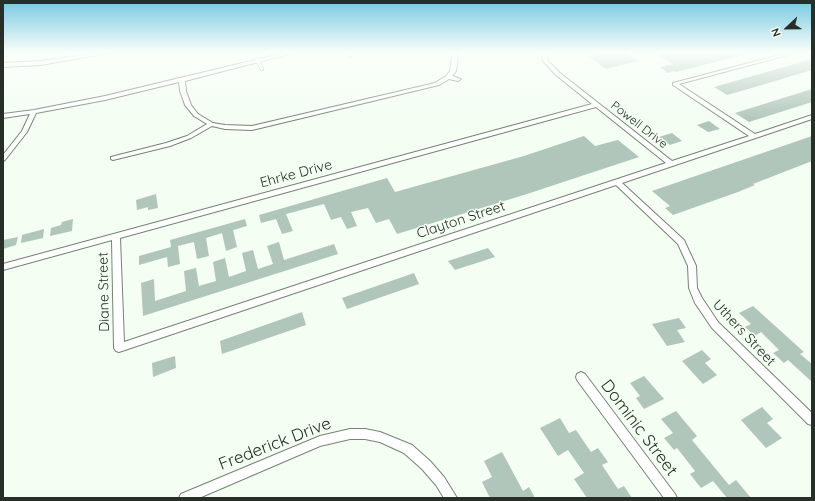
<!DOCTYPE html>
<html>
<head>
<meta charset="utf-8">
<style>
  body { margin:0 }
  #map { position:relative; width:815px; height:501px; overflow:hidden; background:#f4fef3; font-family:Quicksand,sans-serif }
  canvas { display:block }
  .frame { position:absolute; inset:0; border:4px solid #282e28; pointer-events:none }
  .north { position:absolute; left:767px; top:8px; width:40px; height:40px; -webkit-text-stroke:3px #f4fef3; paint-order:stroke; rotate:248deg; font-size:11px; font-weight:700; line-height:16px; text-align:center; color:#282e28 }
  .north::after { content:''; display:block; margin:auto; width:14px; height:18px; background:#282e28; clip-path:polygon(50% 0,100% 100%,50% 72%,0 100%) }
</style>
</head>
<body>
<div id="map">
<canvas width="815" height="501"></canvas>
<div class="frame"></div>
<div class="north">N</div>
</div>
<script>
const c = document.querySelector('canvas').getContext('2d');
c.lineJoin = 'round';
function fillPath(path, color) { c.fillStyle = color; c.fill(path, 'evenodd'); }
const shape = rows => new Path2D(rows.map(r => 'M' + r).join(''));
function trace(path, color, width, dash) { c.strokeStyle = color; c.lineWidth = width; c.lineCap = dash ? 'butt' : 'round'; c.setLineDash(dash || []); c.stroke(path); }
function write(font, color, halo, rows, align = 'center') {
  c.font = font + ' Quicksand,sans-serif'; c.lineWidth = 3; c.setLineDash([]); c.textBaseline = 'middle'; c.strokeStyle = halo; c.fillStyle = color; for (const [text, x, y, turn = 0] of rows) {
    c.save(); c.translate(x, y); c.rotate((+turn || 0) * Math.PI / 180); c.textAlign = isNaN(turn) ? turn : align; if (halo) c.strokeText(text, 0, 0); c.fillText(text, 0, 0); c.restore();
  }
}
const building = shape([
  [605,52,625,52,638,61,606,69,588,56],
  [654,52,743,52,743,55,676,72,674,71,668,73,660,67,673,64],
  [812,59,812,70,755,87,727,95,714,87],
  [812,89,812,102,749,122,735,113],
  [709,121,720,129,708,132,697,125],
  [672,133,682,141,670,145,659,137],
  [584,136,595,146,618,140,639,157,527,194,397,234,389,219,376,223,368,208,351,212,357,226,347,229,341,217,331,220,324,204,286,214,293,231,282,234,276,219,261,223,259,215,387,178,395,192,524,156],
  [812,136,812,161,753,184,755,185,738,192,673,215,665,208,670,206,652,191],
  [156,194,158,208,148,210,148,207,137,210,136,200],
  [73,219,72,231,50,236,51,228,61,225,62,222],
  [245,219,247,226,233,230,237,247,226,251,222,233,206,238,209,256,197,259,194,242,178,246,180,264,168,267,167,257,139,265,139,256,171,247,170,240],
  [44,229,43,238,21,243,22,235],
  [18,237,16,245,3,249,3,240],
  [279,242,284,260,334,244,338,254,143,316,141,283,154,279,155,301,186,291,184,271,196,268,199,286,216,281,213,262,225,258,229,277,246,271,242,253,253,250,258,269,273,264,267,246],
  [488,248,495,257,455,270,448,261],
  [414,273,419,284,347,309,342,298],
  [753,306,804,352,800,354,812,364,812,382,788,360,784,363,773,353,779,350,761,332,755,336,745,327,751,324,739,313],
  [302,312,306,325,222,354,220,341],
  [679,318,686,328,677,330,685,342,667,346,652,324],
  [702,350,711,359,705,363,717,375,703,384,682,361],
  [175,356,176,368,153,377,152,363],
  [644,376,664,399,644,409,636,398,640,396,630,383],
  [762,407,773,419,767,423,782,438,766,448,741,420],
  [676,411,697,436,692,440,729,485,736,480,751,498,727,498,713,481,701,488,690,474,695,471,677,448,674,450,664,438,673,433,661,419],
  [560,418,569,433,576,430,591,452,598,448,608,462,602,465,618,489,624,486,632,498,587,498,574,479,584,473,568,450,558,456,540,428],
  [502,452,523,491,529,487,535,498,490,498,482,482,492,477,484,461]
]);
const lane = shape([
  [348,52,350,55],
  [257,60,262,69]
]);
const street = shape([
  [102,52,115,52,41,65,3,67,3,63,41,61,102,52],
  [288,52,297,52,185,81,186,91,191,105,198,114,213,123,225,125,252,126,435,83,446,76,450,71,452,57,448,52,453,52,458,57,456,71,452,76,461,79,458,81,449,79,439,85,252,130,225,129,212,126,191,138,170,146,113,160,111,159,111,157,166,143,187,136,207,124,194,116,185,105,180,91,179,82,105,100,36,113,27,132,5,160,3,161,3,155,22,131,30,114,3,118,3,114,34,110,105,96,288,52],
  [542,52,547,52,548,61,560,73,672,161,749,136,673,85,673,83,791,52,799,52,679,84,755,134,812,115,812,119,622,183,684,240,696,266,697,288,702,298,718,322,812,413,812,425,808,424,712,328,695,303,689,288,688,266,678,244,616,185,119,352,116,351,114,348,112,240,3,270,3,264,592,104,556,75,543,61,542,52],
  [596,107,666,163,124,342,120,238,596,107],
  [581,372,585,374,675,494,677,498,664,498,577,380,576,377,577,374,581,372],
  [350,429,365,429,380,432,412,445,430,461,444,477,457,498,444,498,436,485,422,469,404,453,380,442,365,439,350,439,320,446,199,498,179,498,181,494,320,436,350,429]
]);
const farStreetnames = [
  ["Powell Drive",639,125,38]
];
const streetNames = [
  ["Ehrke Drive",296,174,-15],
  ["Clayton Street",461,220,-18],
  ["Diane Street",104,292,-91],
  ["Uthers Street",744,333,47]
];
const nearStreetnames = [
  ["Dominic Street",639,428,53],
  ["Frederick Drive",275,444,-21]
];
fillPath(building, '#b0c6bb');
trace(lane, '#758474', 4.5);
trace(street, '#758474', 2);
trace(lane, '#fff', 3);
fillPath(street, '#fff');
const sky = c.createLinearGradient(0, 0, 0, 122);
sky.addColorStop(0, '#76c8e1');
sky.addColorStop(0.43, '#fafffa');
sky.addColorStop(1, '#fafffa00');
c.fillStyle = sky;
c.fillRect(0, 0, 815, 122);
write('12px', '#282e28', '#f4fef3', farStreetnames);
write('14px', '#282e28', '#f4fef3', streetNames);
write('17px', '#282e28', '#f4fef3', nearStreetnames);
</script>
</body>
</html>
